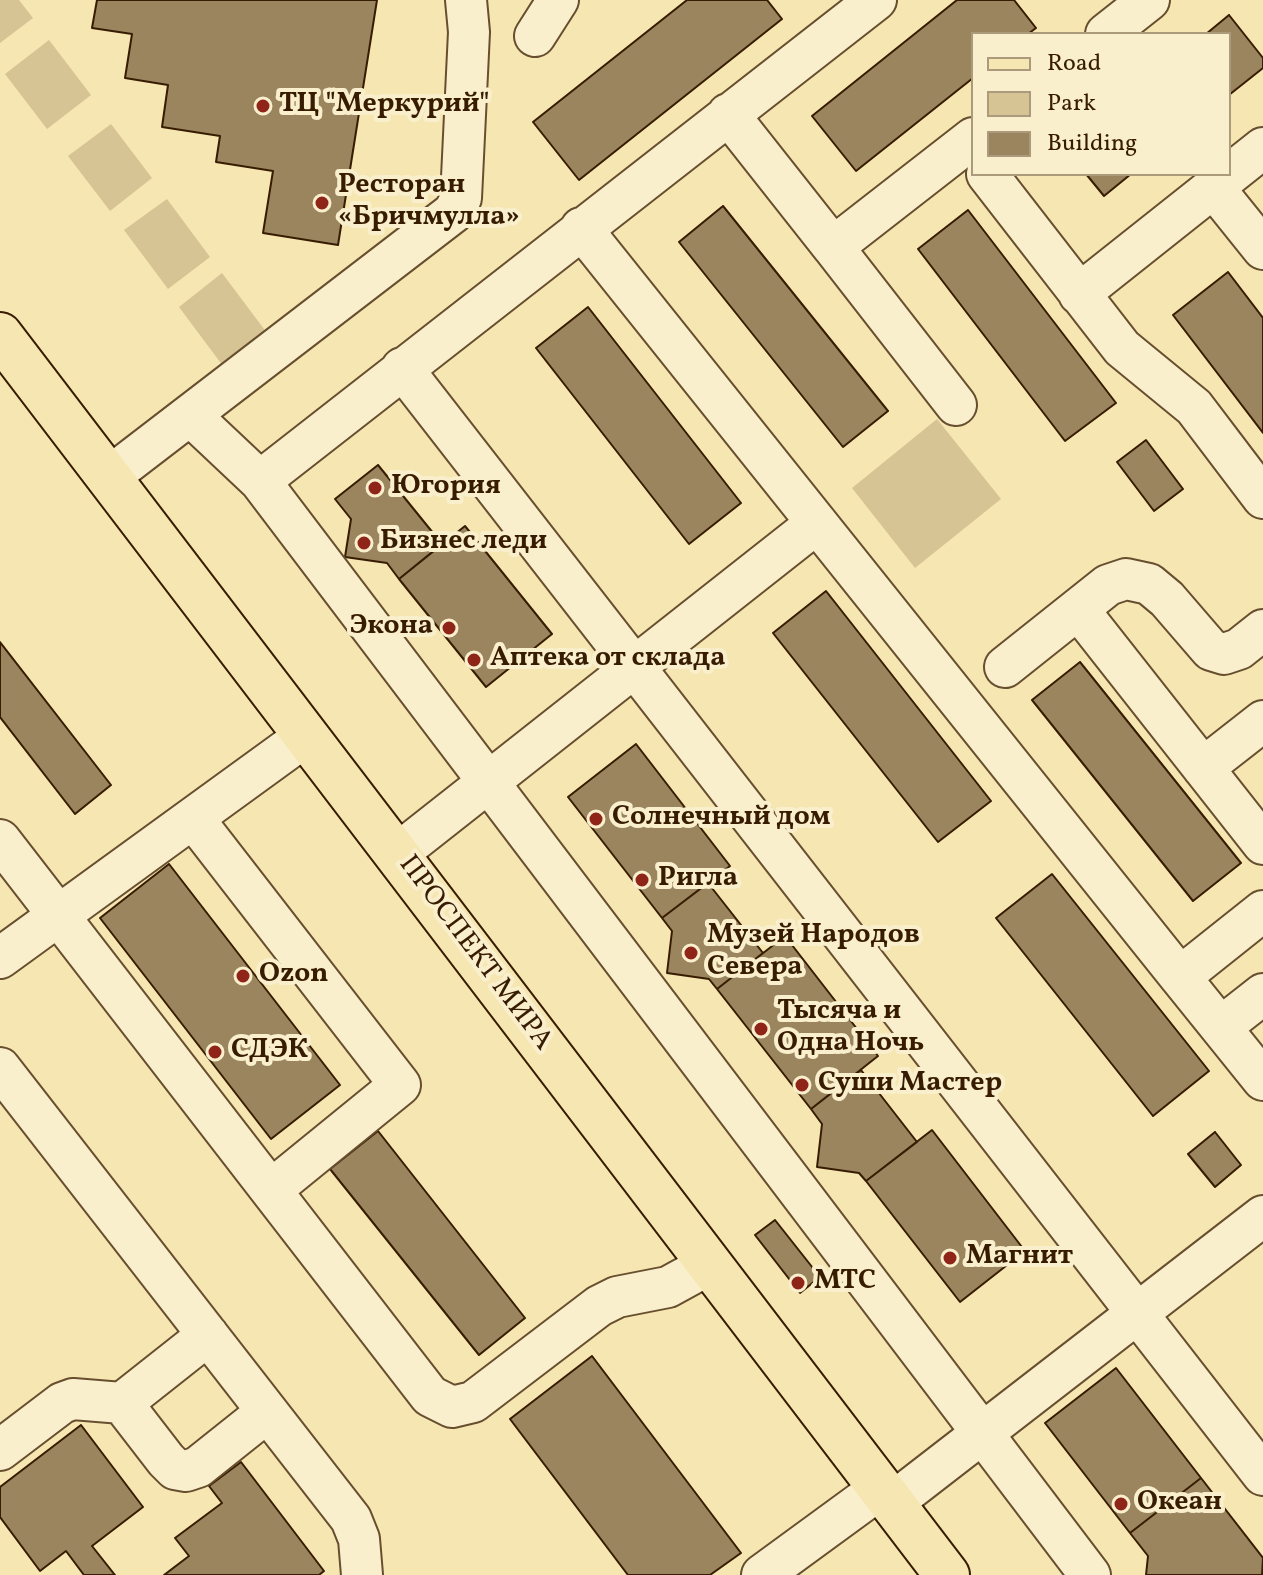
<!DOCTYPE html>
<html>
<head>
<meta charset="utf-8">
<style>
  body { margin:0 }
  #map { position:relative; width:1263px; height:1575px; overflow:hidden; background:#f6e6b2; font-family:Vollkorn,serif }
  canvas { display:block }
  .legend { position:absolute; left:971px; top:32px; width:260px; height:144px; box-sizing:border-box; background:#f9efcd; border:2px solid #ab9b7c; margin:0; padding:10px 14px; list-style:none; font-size:24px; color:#371c02 }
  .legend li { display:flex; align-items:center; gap:16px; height:40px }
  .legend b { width:40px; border:2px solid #ab9b7c }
</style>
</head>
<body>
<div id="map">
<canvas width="1263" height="1575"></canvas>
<ul class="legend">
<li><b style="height:10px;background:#f6e6b2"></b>Road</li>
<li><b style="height:22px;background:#d6c494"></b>Park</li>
<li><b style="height:22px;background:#9a855e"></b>Building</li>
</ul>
</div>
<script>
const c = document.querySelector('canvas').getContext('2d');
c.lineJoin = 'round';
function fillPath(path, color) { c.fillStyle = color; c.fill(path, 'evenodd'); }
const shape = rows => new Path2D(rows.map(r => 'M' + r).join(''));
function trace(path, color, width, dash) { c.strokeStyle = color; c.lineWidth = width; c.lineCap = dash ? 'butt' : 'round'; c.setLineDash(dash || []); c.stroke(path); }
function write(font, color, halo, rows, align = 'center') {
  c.font = font + ' Vollkorn,serif'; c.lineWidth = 8; c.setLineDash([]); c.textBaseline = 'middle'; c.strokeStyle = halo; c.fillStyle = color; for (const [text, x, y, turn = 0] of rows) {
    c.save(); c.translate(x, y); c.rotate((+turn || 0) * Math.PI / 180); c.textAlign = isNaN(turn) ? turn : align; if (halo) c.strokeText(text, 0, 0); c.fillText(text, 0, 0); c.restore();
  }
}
const green = shape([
  [0,0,19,0,33,18,0,43],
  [49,40,91,95,47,129,5,74],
  [111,124,152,178,110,211,68,156],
  [167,199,210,257,168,289,124,230],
  [222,273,267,333,223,366,179,307],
  [937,419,1001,499,915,568,852,488]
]);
const building = shape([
  [97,0,377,0,338,245,263,233,273,171,216,162,220,136,162,127,168,85,125,78,132,34,92,28,97,0],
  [687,0,767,0,782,19,579,180,533,122,687,0],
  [957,0,1014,0,1036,28,1028,34,973,34,973,78,856,171,812,116,957,0],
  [1229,15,1263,58,1263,68,1229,95,1229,34,1206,34,1229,15],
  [1086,174,1131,174,1104,196,1086,174],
  [723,206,888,411,843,447,679,242,723,206],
  [968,210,1116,403,1065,441,918,249,968,210],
  [1228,272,1263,318,1263,433,1173,315,1228,272],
  [588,307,741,503,689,544,536,348,588,307],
  [1146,440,1183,489,1154,511,1117,462,1146,440],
  [378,465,442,544,399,579,387,563,345,557,351,519,335,499,378,465],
  [465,526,552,634,486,687,399,579,465,526],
  [826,591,991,801,938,842,773,633,826,591],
  [0,642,111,785,75,814,0,717,0,642],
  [1080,662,1241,863,1193,901,1032,700,1080,662],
  [636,744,730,866,662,918,568,797,636,744],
  [169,864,340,1085,271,1139,100,918,169,864],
  [1052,874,1209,1071,1153,1116,996,918,1052,874],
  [708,883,763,953,717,989,709,979,667,973,672,931,662,918,708,883],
  [785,936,878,1056,811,1109,717,989,785,936],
  [861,1070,917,1142,866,1181,859,1173,817,1167,822,1124,811,1109,861,1070],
  [932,1130,1025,1251,960,1302,866,1181,932,1130],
  [378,1131,525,1318,479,1355,330,1169,378,1131],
  [1215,1132,1241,1165,1215,1187,1188,1154,1215,1132],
  [775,1220,820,1277,800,1293,755,1235,775,1220],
  [592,1356,741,1553,710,1575,628,1575,510,1419,592,1356],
  [1116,1368,1201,1478,1130,1533,1045,1423,1116,1368],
  [81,1425,143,1507,92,1546,115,1575,84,1575,66,1551,40,1571,0,1517,0,1487,81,1425],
  [241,1462,324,1571,319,1575,164,1575,189,1556,175,1538,222,1503,209,1486,241,1462],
  [1201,1478,1263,1558,1262,1575,1146,1575,1148,1556,1130,1533,1201,1478]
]);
const minor = shape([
  [1106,34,1149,0],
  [535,36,558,0],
  [728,114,833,247,973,138],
  [987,174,1122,348,1194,407,1263,498],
  [1214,188,1263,249],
  [581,228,1180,977],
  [833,247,956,405],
  [1079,294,1263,148],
  [402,368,1263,1475],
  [190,415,260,481,1090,1575],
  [109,477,454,212,461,198,469,32,466,0],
  [260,481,876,0],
  [1078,609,1263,844],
  [1005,667,1108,585,1126,579,1149,584,1167,599,1211,650,1224,654,1239,649,1263,630],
  [1203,768,1263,721],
  [193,818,400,1085,271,1190],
  [0,840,430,1396,452,1407,473,1402,599,1306,617,1297,668,1287,710,1264],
  [397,854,817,523],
  [1263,911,1180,977,1263,1080],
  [0,958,307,735],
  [1221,1027,1263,994],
  [0,1068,351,1519,359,1539,362,1575],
  [122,1403,166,1460,175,1469,186,1471,198,1467,267,1412],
  [0,1450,62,1403,73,1399,122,1403,208,1335],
  [892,1503,1263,1216],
  [762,1575,881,1488]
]);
const major = shape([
  [0,335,947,1575]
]);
const markers = [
  [263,106,8,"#8f2418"],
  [322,203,8,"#8f2418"],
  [375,488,8,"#8f2418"],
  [364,543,8,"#8f2418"],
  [449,628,8,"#8f2418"],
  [474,660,8,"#8f2418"],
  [596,819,8,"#8f2418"],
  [642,880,8,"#8f2418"],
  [691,953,8,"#8f2418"],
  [243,976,8,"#8f2418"],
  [761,1029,8,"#8f2418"],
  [215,1052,8,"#8f2418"],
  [802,1085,8,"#8f2418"],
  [950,1258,8,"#8f2418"],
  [798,1283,8,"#8f2418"],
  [1121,1504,8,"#8f2418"]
];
const poiNames = [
  ["ТЦ \"Меркурий\"",279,106],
  ["Ресторан",338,187],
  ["«Бричмулла»",338,219],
  ["Югория",391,488],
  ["Бизнес леди",380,543],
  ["Экона",433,628,"right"],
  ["Аптека от склада",490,660],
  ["Солнечный дом",612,819],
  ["Ригла",658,880],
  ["Музей Народов",707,937],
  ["Севера",707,969],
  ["Ozon",259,976],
  ["Тысяча и",777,1013],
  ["Одна Ночь",777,1045],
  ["СДЭК",231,1052],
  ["Суши Мастер",818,1085],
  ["Магнит",966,1258],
  ["МТС",814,1283],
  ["Океан",1137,1504]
];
const streetNames = [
  ["ПРОСПЕКТ МИРА",474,954,53]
];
fillPath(green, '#d6c494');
fillPath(building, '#9a855e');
trace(building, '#371c02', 2);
trace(minor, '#674e2e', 44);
trace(major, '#371c02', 48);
trace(minor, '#f9efcd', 40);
trace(major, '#f6e6b2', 44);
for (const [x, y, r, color] of markers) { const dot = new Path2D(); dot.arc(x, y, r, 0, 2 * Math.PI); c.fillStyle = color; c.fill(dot); trace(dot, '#f9efcd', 3); }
write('bold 28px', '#371c02', '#f9efcd', poiNames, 'left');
write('28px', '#371c02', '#f9efcd', streetNames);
</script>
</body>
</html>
